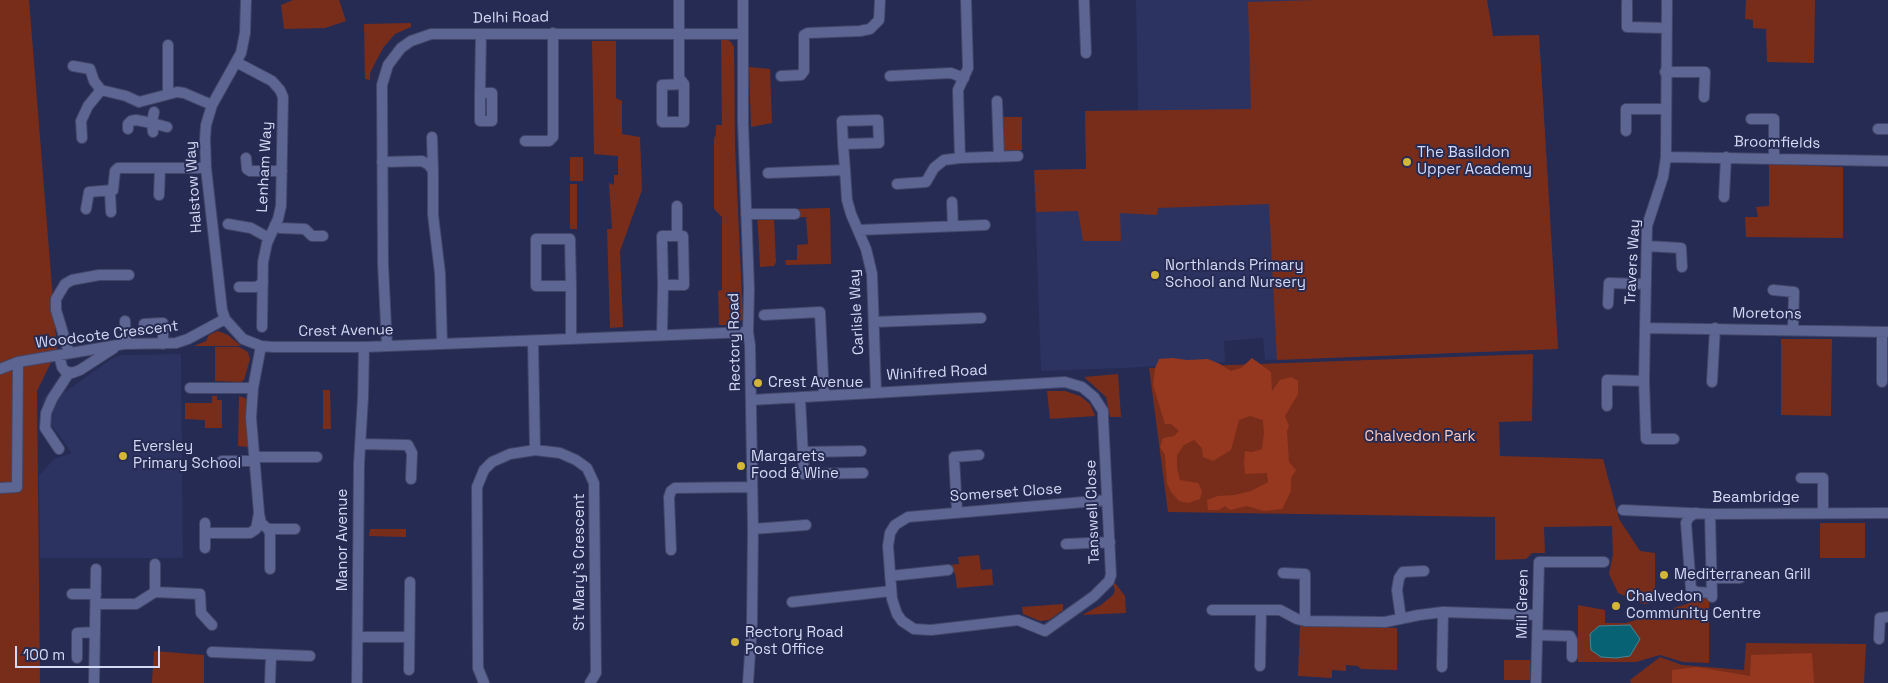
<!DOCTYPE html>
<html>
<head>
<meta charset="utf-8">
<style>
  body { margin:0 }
  #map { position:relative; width:1888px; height:683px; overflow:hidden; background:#262b53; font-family:"Space Grotesk",sans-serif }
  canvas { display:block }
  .scale { position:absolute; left:15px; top:646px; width:145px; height:22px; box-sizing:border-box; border:2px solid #d4daf4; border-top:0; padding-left:6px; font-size:15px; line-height:18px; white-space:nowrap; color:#d4daf4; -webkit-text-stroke:4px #262b53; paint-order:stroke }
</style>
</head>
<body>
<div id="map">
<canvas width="1888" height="683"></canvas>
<div class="scale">100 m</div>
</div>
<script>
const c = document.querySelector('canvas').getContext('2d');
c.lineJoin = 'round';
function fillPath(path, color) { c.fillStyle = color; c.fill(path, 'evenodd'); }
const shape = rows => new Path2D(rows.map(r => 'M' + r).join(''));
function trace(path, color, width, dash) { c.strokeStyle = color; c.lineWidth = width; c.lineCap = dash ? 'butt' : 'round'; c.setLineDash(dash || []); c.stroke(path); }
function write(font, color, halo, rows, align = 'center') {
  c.font = font + ' "Space Grotesk",sans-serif'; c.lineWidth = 4; c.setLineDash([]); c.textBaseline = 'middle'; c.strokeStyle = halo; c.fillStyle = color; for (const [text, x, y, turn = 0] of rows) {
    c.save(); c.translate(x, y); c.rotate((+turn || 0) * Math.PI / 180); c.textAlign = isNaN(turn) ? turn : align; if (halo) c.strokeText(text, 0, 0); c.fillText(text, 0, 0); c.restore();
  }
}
const built = shape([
  [1136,0,1487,0,1493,36,1539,35,1558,349,1265,360,1263,338,1224,341,1225,362,1123,368,1041,371,1034,170,1086,169,1085,111,1138,110],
  [181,354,183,558,40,558,39,476,54,459,72,453,53,427,41,424,43,400,56,381,65,392,111,359,122,355]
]);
const green = shape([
  [0,0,29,0,57,350,37,391,40,683,0,683],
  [293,0,339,0,346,21,325,28,284,29,281,5],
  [1316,0,1487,0,1493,36,1539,35,1558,349,1277,360,1269,204,1158,208,1157,215,1120,213,1121,241,1083,241,1078,211,1036,212,1034,170,1086,169,1085,111,1251,109,1248,2],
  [1746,0,1815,0,1814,63,1767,62,1766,29,1753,28,1753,20,1745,19],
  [411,23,411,27,395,34,383,48,370,73,370,80,365,79,364,24],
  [721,38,730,41,734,47,735,146,743,319,736,325,719,325,718,291,722,290,722,217,714,209,714,139,716,134,716,125,722,125],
  [592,41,616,41,616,98,622,101,622,134,640,137,642,190,620,251,623,327,610,328,607,229,612,229,609,183,614,185,614,175,618,175,618,156,594,154],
  [749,67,770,69,772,123,751,127],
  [1003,117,1022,117,1022,150,1004,151],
  [570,157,583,157,583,181,570,181],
  [1769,164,1843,167,1843,238,1746,237,1745,217,1758,217,1756,207,1769,206],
  [570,184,577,184,577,229,570,229],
  [830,208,831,264,786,265,785,260,797,260,797,245,808,244,806,217,774,219,776,262,774,266,760,267,757,210],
  [218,331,228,335,241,346,194,346,206,341,209,335],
  [1781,339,1832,339,1831,416,1781,415],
  [215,347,239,347,248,352,250,359,244,380,241,382,215,381],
  [1533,354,1532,421,1499,422,1500,456,1603,459,1619,519,1640,551,1655,553,1655,602,1644,604,1618,593,1609,574,1613,554,1612,526,1544,527,1545,553,1532,553,1526,559,1496,560,1495,559,1495,517,1168,512,1149,368],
  [1118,374,1121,417,1110,417,1106,397,1084,377],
  [323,390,330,390,331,429,323,429],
  [1047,391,1065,391,1080,396,1090,404,1095,416,1050,419],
  [212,396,217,396,217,400,222,400,222,428,205,428,205,420,185,419,185,403,212,403],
  [239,396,247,399,246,413,249,447,238,446],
  [1820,523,1865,523,1865,558,1820,558],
  [370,529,406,529,406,537,369,536],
  [979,555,981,570,992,569,993,585,957,588,955,573,951,571,950,565,959,564,958,557],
  [1115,583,1125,596,1126,613,1082,615,1101,605,1113,595,1115,590,1113,585],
  [1709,597,1709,663,1683,662,1660,655,1636,662,1578,662,1578,605,1605,610,1605,623,1626,623],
  [1063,604,1063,610,1049,620,1040,621,1023,614,1022,607],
  [1300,625,1397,628,1397,670,1361,669,1358,666,1346,665,1346,671,1332,670,1332,678,1298,676],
  [1746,643,1866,644,1864,683,1631,683,1630,680,1660,657,1682,665,1744,670],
  [154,651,204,655,204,683,152,683],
  [1504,660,1530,660,1530,680,1504,680]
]);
const forest = shape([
  [1173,358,1187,360,1208,359,1220,364,1231,371,1241,368,1252,358,1271,372,1272,391,1280,380,1291,377,1298,381,1298,394,1285,416,1289,426,1287,431,1289,462,1296,470,1291,478,1291,491,1282,509,1264,511,1247,506,1230,510,1225,506,1219,510,1208,510,1207,500,1218,496,1235,495,1251,491,1268,482,1267,473,1245,474,1244,463,1245,451,1252,452,1262,449,1264,433,1263,420,1250,416,1239,420,1231,450,1213,461,1203,457,1202,448,1194,440,1184,445,1177,455,1177,468,1180,480,1198,483,1202,491,1200,499,1188,503,1179,501,1171,492,1167,483,1165,455,1160,447,1163,438,1174,436,1179,431,1171,424,1165,424,1153,385,1155,368,1159,359],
  [1812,653,1814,683,1672,683,1672,670,1697,667,1750,676,1751,655]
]);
const water = shape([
  [1630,625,1640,639,1630,656,1616,658,1601,657,1591,650,1590,634,1599,626,1630,625]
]);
const minor = shape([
  [246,0,245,33,241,53,212,105,206,125,205,139,206,168,222,310,225,319,243,339,261,346,273,347,364,347,748,332],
  [679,0,679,78,684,84,684,122,662,122,662,85,684,84],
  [743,0,743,122,749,289,748,332,750,345,753,529,752,623,748,683],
  [1084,0,1086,53],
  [1667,0,1666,157,1663,177,1647,226,1644,381,1646,439,1674,439],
  [1627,2,1627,27,1666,28],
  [236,62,272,81,280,90,283,97,281,206,278,219,267,243,263,262,262,327],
  [73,66,90,69,94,81,101,90],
  [1665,72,1705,72,1704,97],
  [781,76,801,75,804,71,804,35,808,33,860,31,870,29,879,20,880,0],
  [890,76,951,73,964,78],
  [168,93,168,45],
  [480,93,492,93,492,121,480,121,480,93,481,34],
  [997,101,999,157],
  [1751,119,1774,119,1774,158],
  [128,129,128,124,131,121,136,120,152,123,154,112],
  [1878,129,1888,129],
  [1626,131,1626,109,1666,109],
  [153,132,152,123,167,127],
  [432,137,433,171],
  [82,138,81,121,88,106,101,90,126,96,139,102,177,92,184,93,212,105],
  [525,141,549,141,553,137,553,33],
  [843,144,879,143,878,120,842,121,843,144,845,170,847,200,851,214,866,249,872,274,876,391],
  [1666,157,1888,161],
  [246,158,247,169,250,171,282,171],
  [960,158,958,90,968,68,966,0],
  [382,162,422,161,429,165,433,171,433,215,440,273,442,343],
  [768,173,845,170],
  [897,184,926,182,934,168,944,160,960,158,1018,156],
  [110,191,111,212],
  [159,195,160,168],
  [1724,197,1726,157],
  [952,202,953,226],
  [677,206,677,236,683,236,684,285,663,285,662,236,677,236],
  [86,209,89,192,113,190,115,171,118,168,206,168],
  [746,214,795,214],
  [228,224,251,228,269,238],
  [275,225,280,228,305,229,312,236,323,236],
  [859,230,985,225],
  [1647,246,1681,248,1682,267],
  [571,286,536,286,536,239,570,239,571,286,571,339],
  [239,287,257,287,263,282],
  [1773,290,1794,292,1793,329],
  [1608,304,1609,283,1646,284],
  [764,315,820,312,824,396],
  [125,321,126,344],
  [874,322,981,318],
  [144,324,163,323,163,344],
  [1645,328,1888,332],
  [662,335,663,285],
  [533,341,535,450],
  [387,346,383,264,382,85,388,65,401,48,411,41,431,34,743,34],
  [69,353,56,310,56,299,65,284,72,280,99,275,129,275],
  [59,355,62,367,65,371,72,373,80,370,114,348],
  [0,369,18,362,124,344,176,343,188,339,225,319],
  [1712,382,1715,328],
  [1882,382,1882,332],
  [190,388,253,388],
  [800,398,804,474,863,473],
  [751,400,1065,382,1082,387,1094,397,1103,411,1103,417,1111,575,1109,581,1094,596,1045,631,1018,620,931,630,914,629,902,621,897,614,892,599,888,546,890,533,895,525,908,517,1107,500],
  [1607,406,1607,380,1644,381],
  [360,444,408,445,412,453,411,479],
  [59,449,45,428,46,413,52,399,69,373],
  [803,452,861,451],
  [255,457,317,457],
  [222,461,255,461],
  [1801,478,1823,478,1823,513],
  [0,488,17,487,18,362],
  [1623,510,1710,514,1888,513],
  [957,511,954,457,979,455],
  [1696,513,1689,517,1686,523,1691,589,1697,592,1711,593],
  [259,514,261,523,268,529,270,533,270,569],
  [1710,514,1712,597],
  [205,523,205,548],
  [268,529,295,529],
  [753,529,806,525],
  [205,533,250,533,256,529,259,513,251,418,253,388,261,346],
  [1066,544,1110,542],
  [671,550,669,497,671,491,675,488,752,487],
  [1283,573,1305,574,1305,621],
  [890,576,948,570],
  [1711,578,1740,578],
  [155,592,200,594,201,613,212,625],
  [155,592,155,564],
  [72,594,96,594],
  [792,602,891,591],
  [96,604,136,604,155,592],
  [1212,610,1280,610,1297,619,1307,621,1385,622,1419,615,1443,612,1537,615],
  [1401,619,1397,590,1399,578,1403,572,1424,571],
  [1537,635,1570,636,1572,640,1572,657],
  [358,637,408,637],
  [1879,639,1880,618,1888,617],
  [212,652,310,656],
  [77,658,77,633,95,632],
  [1260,666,1261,611],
  [1442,667,1443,612],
  [409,670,410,582],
  [94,683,96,569],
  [270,683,271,655],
  [357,683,359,464,363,397,364,347],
  [484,683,478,668,477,487,484,470,492,462,510,454,535,450,560,453,576,460,587,468,594,483,596,673,590,683],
  [1536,683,1539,562,1604,562]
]);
const markers = [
  [1407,162,5,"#d3b635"],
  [1155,275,5,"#d3b635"],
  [758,383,5,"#d3b635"],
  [123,456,5,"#d3b635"],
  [741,466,5,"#d3b635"],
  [1664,575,5,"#d3b635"],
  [1616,606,5,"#d3b635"],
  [735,642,5,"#d3b635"]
];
const streetNames = [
  ["Delhi Road",511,18,-1],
  ["Broomfields",1777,143,1],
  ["Lenham Way",265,167,-87],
  ["Halstow Way",194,187,-94],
  ["Travers Way",1633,262,-87],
  ["Carlisle Way",857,312,-93],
  ["Moretons",1767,314,1],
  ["Crest Avenue",346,331,-1],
  ["Woodcote Crescent",107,335,-7],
  ["Rectory Road",735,342,-91],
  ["Winifred Road",937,373,-3],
  ["Somerset Close",1006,493,-4],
  ["Beambridge",1756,498],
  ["Tanswell Close",1093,512,-92],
  ["Manor Avenue",343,540,-90],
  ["St Mary's Crescent",580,562,-90],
  ["Mill Green",1523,604,-89]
];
const poiNames = [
  ["The Basildon",1417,153],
  ["Upper Academy",1417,170],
  ["Northlands Primary",1165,266],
  ["School and Nursery",1165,283],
  ["Crest Avenue",768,383],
  ["Eversley",133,447],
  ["Primary School",133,464],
  ["Margarets",751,457],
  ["Food & Wine",751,474],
  ["Mediterranean Grill",1674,575],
  ["Chalvedon",1626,597],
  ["Community Centre",1626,614],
  ["Rectory Road",745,633],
  ["Post Office",745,650]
];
const parkNames = [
  ["Chalvedon Park",1420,437]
];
fillPath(built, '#2d3361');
fillPath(green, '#782d1a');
fillPath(forest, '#96381f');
fillPath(water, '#076273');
trace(water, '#44869a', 1);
trace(minor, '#424668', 12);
trace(minor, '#5d6592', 10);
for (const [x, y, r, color] of markers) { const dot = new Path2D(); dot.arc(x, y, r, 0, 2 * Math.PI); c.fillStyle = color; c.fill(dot); trace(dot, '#262b53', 2); }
write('15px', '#d4daf4', '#262b53', streetNames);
write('15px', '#d4daf4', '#262b53', poiNames, 'left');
write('15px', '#ffc9bb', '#262b53', parkNames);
</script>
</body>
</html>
